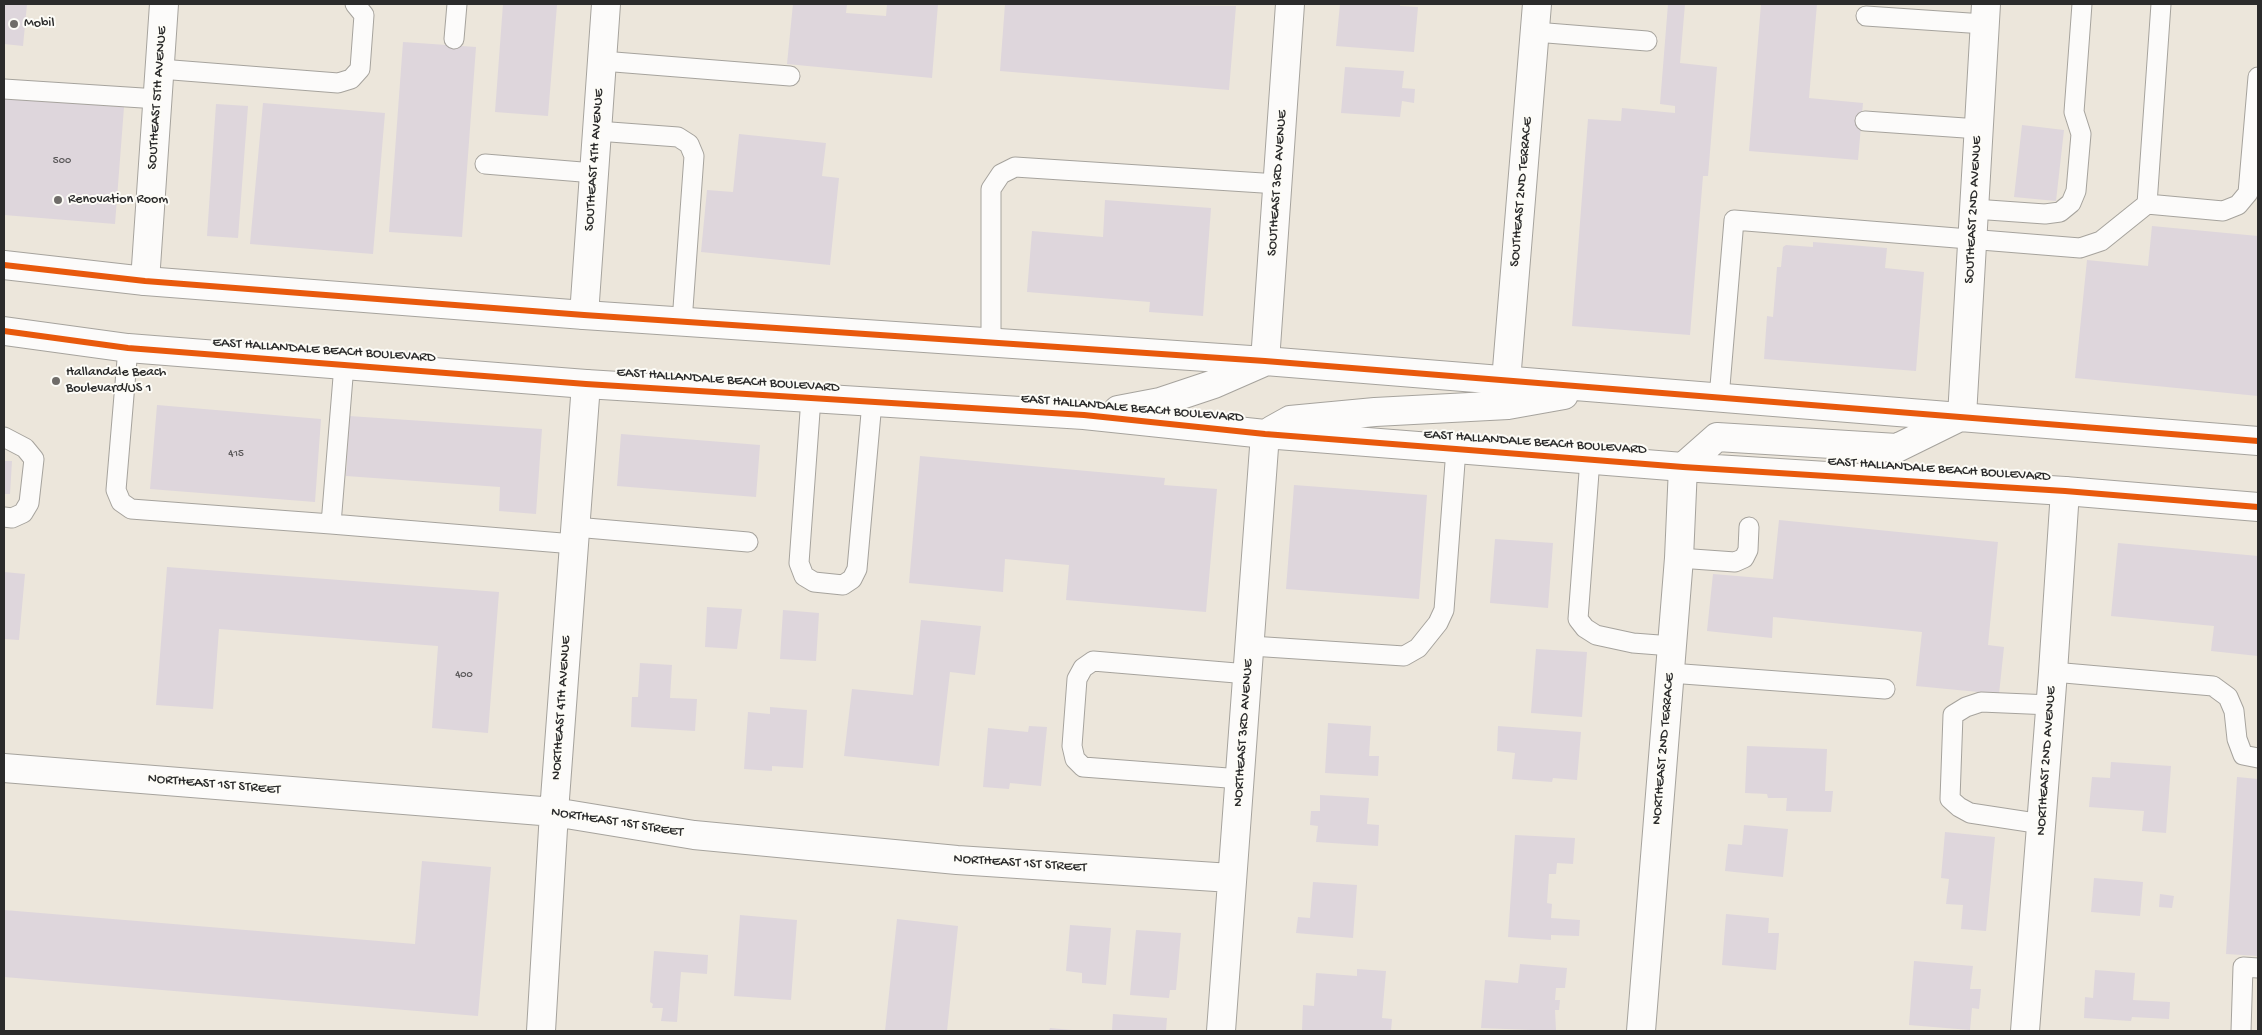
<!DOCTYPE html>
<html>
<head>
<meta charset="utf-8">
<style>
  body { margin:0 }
  #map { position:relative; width:2262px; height:1035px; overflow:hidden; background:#ece6db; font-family:"Gochi Hand",sans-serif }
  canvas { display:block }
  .frame { position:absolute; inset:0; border:5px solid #2b2b2b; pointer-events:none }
</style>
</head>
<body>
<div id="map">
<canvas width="2262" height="1035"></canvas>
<div class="frame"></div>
</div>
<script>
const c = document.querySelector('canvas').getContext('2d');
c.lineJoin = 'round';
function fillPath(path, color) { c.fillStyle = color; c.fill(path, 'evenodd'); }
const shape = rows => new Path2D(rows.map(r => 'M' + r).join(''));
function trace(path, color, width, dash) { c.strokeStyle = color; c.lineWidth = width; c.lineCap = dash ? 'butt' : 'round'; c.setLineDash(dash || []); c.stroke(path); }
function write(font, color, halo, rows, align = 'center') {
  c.font = font + ' "Gochi Hand",sans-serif'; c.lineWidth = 4; c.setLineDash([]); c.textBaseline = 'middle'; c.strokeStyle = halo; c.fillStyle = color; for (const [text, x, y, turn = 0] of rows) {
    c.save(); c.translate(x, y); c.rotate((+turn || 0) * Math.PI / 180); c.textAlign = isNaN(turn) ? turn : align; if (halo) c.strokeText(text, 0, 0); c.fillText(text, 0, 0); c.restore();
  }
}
const building = shape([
  [4,4,27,4,23,46,4,44],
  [503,4,557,5,548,116,495,112],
  [793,4,847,4,846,13,886,16,887,4,938,4,932,78,787,64],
  [1005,4,1236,6,1229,90,1000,71],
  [1340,4,1400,4,1400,6,1418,7,1414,52,1336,46],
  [1668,4,1685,4,1680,63,1717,67,1708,176,1703,176,1690,335,1572,326,1588,119,1621,121,1622,108,1675,113,1675,106,1660,104],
  [1761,4,1817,4,1809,98,1863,103,1858,160,1749,151],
  [403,42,476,47,462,237,389,232],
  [1345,67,1404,71,1402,88,1415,89,1414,103,1402,101,1400,117,1341,113],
  [4,98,124,107,115,224,4,215],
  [263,103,385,113,373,254,250,244],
  [216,104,248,106,238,238,207,236],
  [2022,125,2064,130,2056,201,2014,197],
  [739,134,826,143,822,176,839,178,830,265,701,252,707,190,733,192],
  [1105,200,1211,208,1203,316,1149,312,1150,302,1027,292,1032,231,1103,237],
  [2152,226,2258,236,2258,396,2075,378,2087,260,2148,266],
  [1813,242,1887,248,1885,268,1924,272,1916,371,1764,359,1767,316,1773,317,1777,267,1781,267,1783,247,1786,245,1813,247],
  [157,405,321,419,315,502,150,489],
  [349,416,542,429,536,514,499,511,500,487,346,476],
  [621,434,760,445,756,497,617,486],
  [920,456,1165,478,1164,485,1217,489,1206,612,1066,600,1069,565,1005,559,1003,592,909,583],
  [4,461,12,461,10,494,4,494],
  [1294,485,1427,495,1419,599,1286,589],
  [1779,520,1998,542,1988,645,2004,647,1999,694,1916,686,1922,632,1773,617,1772,638,1707,631,1713,574,1773,579],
  [1495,539,1553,543,1548,608,1490,603],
  [2118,543,2258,556,2258,656,2211,651,2214,626,2111,616],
  [167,567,499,592,488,733,432,728,438,646,219,629,213,709,156,705],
  [4,572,25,574,19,640,4,639],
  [707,607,742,609,737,649,705,647],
  [783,610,819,613,816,661,780,659],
  [921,620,981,626,975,675,950,672,939,766,844,756,852,689,913,695],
  [1536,649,1587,652,1582,717,1531,713],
  [640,663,672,665,670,698,697,699,695,731,631,727,632,697,638,697],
  [770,707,807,710,803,768,772,766,772,771,744,769,748,712,770,714],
  [1328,723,1371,726,1369,756,1379,756,1378,776,1325,773],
  [1029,726,1047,727,1041,786,1010,783,1009,789,983,787,988,728,1028,732],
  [1498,726,1581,732,1577,780,1553,778,1552,782,1512,779,1515,753,1497,751],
  [1747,746,1827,749,1825,791,1833,791,1831,812,1786,811,1787,798,1768,798,1767,794,1745,793],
  [2111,762,2171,766,2166,833,2142,831,2144,811,2089,807,2092,777,2110,778],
  [2237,777,2258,779,2258,956,2226,954],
  [1320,795,1369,798,1367,824,1379,825,1378,846,1316,842,1318,826,1310,825,1311,811,1320,811],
  [1744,825,1788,829,1783,877,1725,871,1728,844,1742,845],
  [1945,832,1995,837,1986,931,1961,929,1963,905,1946,904,1949,879,1941,878],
  [1515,835,1575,838,1573,864,1557,863,1556,874,1549,874,1547,903,1552,904,1551,918,1580,920,1579,936,1551,935,1551,940,1508,937],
  [422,861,491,867,478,1016,4,977,4,910,415,944],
  [2094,878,2143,882,2140,916,2091,912],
  [1313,882,1357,885,1353,938,1296,933,1298,917,1310,918],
  [2160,894,2174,896,2172,908,2159,907],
  [1726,914,1769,918,1768,933,1779,933,1776,970,1722,965],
  [740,915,797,920,791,1000,734,996],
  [897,919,958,926,947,1031,885,1031],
  [1070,925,1111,928,1106,985,1082,983,1082,973,1066,971],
  [1136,930,1181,933,1176,990,1170,990,1169,998,1130,995],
  [654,951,708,955,707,974,681,972,677,1022,661,1021,663,1008,652,1008,653,1004,650,1002],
  [1914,961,1973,966,1970,989,1981,989,1979,1009,1972,1008,1970,1030,1909,1025],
  [1520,964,1567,968,1565,988,1556,988,1555,1000,1560,1000,1559,1010,1555,1010,1556,1031,1481,1028,1485,980,1518,983],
  [1357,969,1386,971,1382,1018,1392,1019,1391,1031,1302,1031,1303,1005,1314,1006,1316,973,1357,976],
  [2095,970,2135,973,2133,1000,2170,1002,2169,1019,2132,1017,2131,1021,2084,1018,2085,997,2093,998],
  [1113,1014,1167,1018,1166,1031,1112,1031],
  [1050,1028,1072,1030,1072,1031,1049,1031]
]);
const lane = shape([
  [2161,4,2147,204,2223,211,2238,205,2248,193,2258,77],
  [1866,16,1984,24],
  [1535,32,1647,41],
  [454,39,457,4],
  [602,61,790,76],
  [160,69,338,83,351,79,360,69,364,15,355,4],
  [4,89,158,99],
  [1865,121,1979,129],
  [597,131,678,137,689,144,694,156,682,322],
  [485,164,594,173],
  [1974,209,2045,214,2060,212,2071,203,2076,191,2081,134,2074,112,2082,4],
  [991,344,991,189,1001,174,1015,167,1278,184],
  [128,348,116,490,121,502,131,509,331,524,344,365],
  [811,398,799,563,804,576,814,582,843,585,852,579,857,569,872,402],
  [1719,398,1734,220,2080,248,2101,241,2147,204],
  [4,437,25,448,34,459,29,503,23,513,12,518,4,517],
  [1590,459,1578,619,1585,628,1596,635,1633,643,1672,646],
  [331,524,574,544],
  [575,527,748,542],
  [1679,558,1735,562,1744,558,1748,550,1749,527],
  [1251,646,1404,656,1418,648,1438,623,1444,610,1456,449],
  [2053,672,2213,686,2228,697,2234,711,2237,739,2243,755,2258,758],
  [1670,673,1885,689],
  [1241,779,1083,767,1075,759,1072,746,1077,679,1083,668,1093,661,1248,674],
  [2042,824,1970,813,1959,807,1950,799,1953,715,1966,707,1981,702,2051,705],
  [2241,1031,2243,967,2258,968]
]);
const street = shape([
  [145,281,164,4],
  [584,315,606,4],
  [1265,361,1290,4],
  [1506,381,1537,4],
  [1962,416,1986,4],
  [4,768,554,812,694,835,957,860,1231,878],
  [541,1031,554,812,586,384],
  [1221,1031,1265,434],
  [1641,1031,1679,558,1683,467],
  [2025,1031,2053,672,2065,491]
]);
const primary = shape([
  [4,265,145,281,584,315,1265,361,2258,441],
  [4,331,128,348,586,384,1084,415,1265,434,1456,449,1683,467,2065,491,2258,507],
  [1118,410,1160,402,1214,384,1262,363],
  [1272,430,1290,420,1375,412,1508,405,1564,395],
  [1683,467,1717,437,1897,448,1962,416]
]);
const cycleway = shape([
  [4,265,145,281,584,315,1265,361,2258,441],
  [4,331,128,348,586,384,1084,415,1265,434,1456,449,1683,467,2065,491,2258,507]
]);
const markers = [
  [14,24,5,"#6f6c69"],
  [58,200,5,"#6f6c69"],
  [56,381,5,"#6f6c69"]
];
const numberNames = [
  ["500",62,161],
  ["415",236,454],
  ["400",464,675]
];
const poiNames = [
  ["Mobil",24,24],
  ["Renovation Room",68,200],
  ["Hallandale Beach",66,373],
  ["Boulevard/US 1",66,389]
];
const streetNames = [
  ["SOUTHEAST 5TH AVENUE",158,98,-86],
  ["SOUTHEAST 4TH AVENUE",595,160,-86],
  ["SOUTHEAST 3RD AVENUE",1278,183,-86],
  ["SOUTHEAST 2ND TERRACE",1522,192,-85],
  ["SOUTHEAST 2ND AVENUE",1974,210,-87],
  ["EAST HALLANDALE BEACH BOULEVARD",324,351,4],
  ["EAST HALLANDALE BEACH BOULEVARD",728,381,4],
  ["EAST HALLANDALE BEACH BOULEVARD",1132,409,5],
  ["EAST HALLANDALE BEACH BOULEVARD",1535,443,4],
  ["EAST HALLANDALE BEACH BOULEVARD",1939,470,4],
  ["NORTHEAST 4TH AVENUE",562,708,-86],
  ["NORTHEAST 3RD AVENUE",1244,733,-86],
  ["NORTHEAST 2ND TERRACE",1664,749,-85],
  ["NORTHEAST 2ND AVENUE",2047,761,-86],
  ["NORTHEAST 1ST STREET",214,785,5],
  ["NORTHEAST 1ST STREET",617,823,9],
  ["NORTHEAST 1ST STREET",1020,864,4]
];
fillPath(building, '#ded6dc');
trace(lane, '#a6a39d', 21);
trace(street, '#a6a39d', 30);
trace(primary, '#a6a39d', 30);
trace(lane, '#fcfbfa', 19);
trace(street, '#fcfbfa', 28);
trace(primary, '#fcfbfa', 28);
trace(cycleway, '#e8590c', 6);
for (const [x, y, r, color] of markers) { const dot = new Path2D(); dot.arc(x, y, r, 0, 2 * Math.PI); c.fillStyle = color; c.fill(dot); trace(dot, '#fdfcf7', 2); }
write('11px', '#585657', null, numberNames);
write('14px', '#2b2b2b', '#fdfcf7', poiNames, 'left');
write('14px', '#2b2b2b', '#fdfcf7', streetNames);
</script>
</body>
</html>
